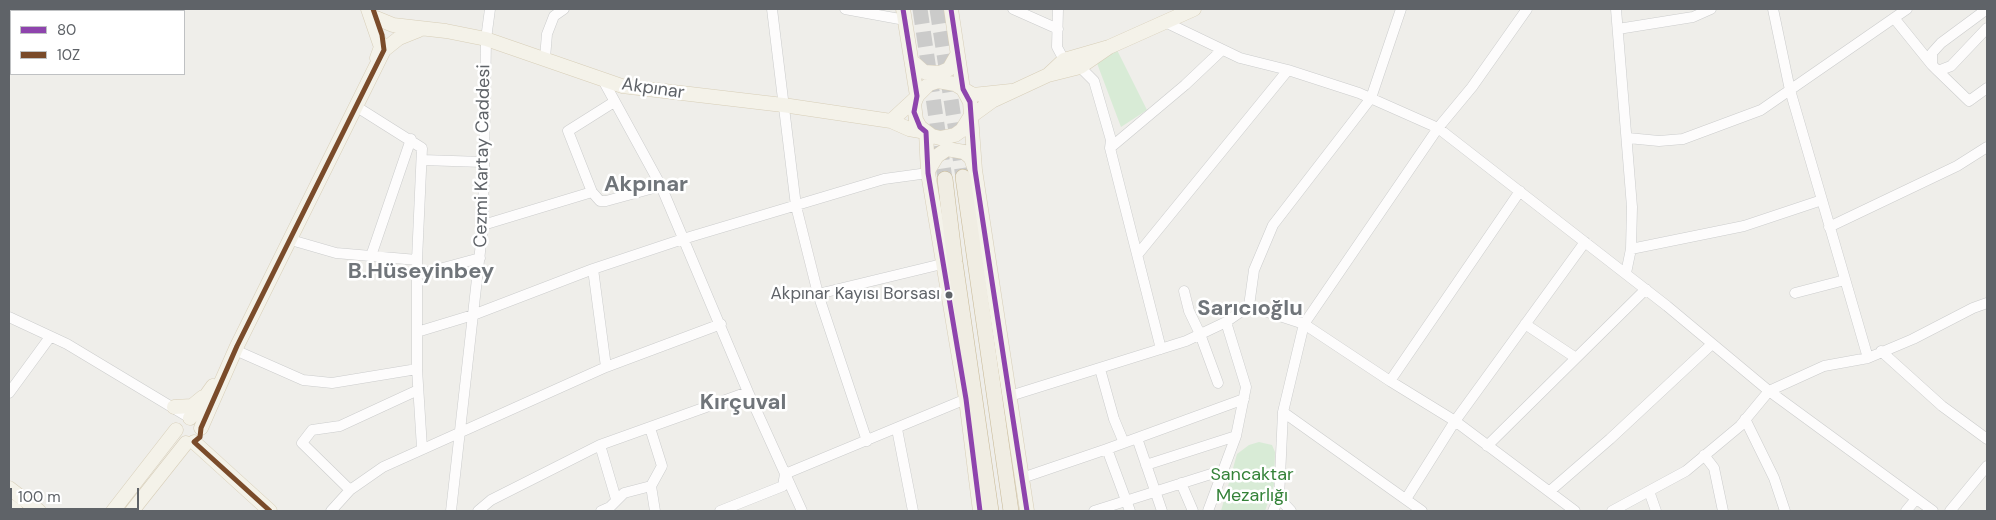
<!DOCTYPE html>
<html>
<head>
<meta charset="utf-8">
<style>
  body { margin:0 }
  #map { position:relative; width:1996px; height:520px; overflow:hidden; background:#efeeea; font-family:"DM Sans",sans-serif }
  canvas { display:block }
  .frame { position:absolute; inset:0; border:10px solid #5f6368; pointer-events:none }
  .legend { position:absolute; left:10px; top:10px; width:175px; height:65px; box-sizing:border-box; background:#fff; border:1px solid #bfc1c3; margin:0; padding:6px 9px; list-style:none; font-size:15px; color:#5f6368 }
  .legend li { display:flex; align-items:center; gap:10px; height:25px }
  .legend b { width:25px; border:1px solid #bfc1c3 }
  .scale { position:absolute; left:10px; top:488px; width:129px; height:22px; box-sizing:border-box; border:2px solid #5f6368; border-top:0; padding-left:6px; font-size:15px; line-height:18px; white-space:nowrap; color:#5f6368; -webkit-text-stroke:4px #fff; paint-order:stroke }
</style>
</head>
<body>
<div id="map">
<canvas width="1996" height="520"></canvas>
<div class="frame"></div>
<ul class="legend">
<li><b style="height:6px;background:#8e44ad"></b>80</li>
<li><b style="height:6px;background:#7a4b2a"></b>10Z</li>
</ul>
<div class="scale">100 m</div>
</div>
<script>
const c = document.querySelector('canvas').getContext('2d');
c.lineJoin = 'round';
function fillPath(path, color) { c.fillStyle = color; c.fill(path, 'evenodd'); }
const shape = rows => new Path2D(rows.map(r => 'M' + r).join(''));
function trace(path, color, width, dash) { c.strokeStyle = color; c.lineWidth = width; c.lineCap = dash ? 'butt' : 'round'; c.setLineDash(dash || []); c.stroke(path); }
function write(font, color, halo, rows, align = 'center') {
  c.font = font + ' "DM Sans",sans-serif'; c.lineWidth = 5; c.setLineDash([]); c.textBaseline = 'middle'; c.strokeStyle = halo; c.fillStyle = color; for (const [text, x, y, turn = 0] of rows) {
    c.save(); c.translate(x, y); c.rotate((+turn || 0) * Math.PI / 180); c.textAlign = isNaN(turn) ? turn : align; if (halo) c.strokeText(text, 0, 0); c.fillText(text, 0, 0); c.restore();
  }
}
const green = shape([
  [1117,50,1147,110,1121,127,1095,58],
  [1259,442,1272,445,1275,452,1274,485,1265,511,1221,511,1237,454,1249,445]
]);
const highwayTunnel = shape([
  [920,9,945,179],
  [937,9,963,177]
]);
const minor = shape([
  [772,9,796,206,818,294,867,441],
  [845,9,905,20],
  [1013,9,1058,29],
  [1058,9,1057,47,1064,60,1080,67,1094,81,1111,140,1110,148,1161,349],
  [1616,9,1632,207,1631,249,1626,273],
  [1773,9,1790,90,1868,358],
  [1987,9,1941,43,1932,53,1932,65,1938,71,1951,66,1987,28],
  [1894,18,1932,65],
  [1165,22,1240,58,1288,70,1359,93,1438,128,1667,306,1769,391,1933,511],
  [1618,29,1693,17,1711,9],
  [545,58,547,34,554,16,564,9],
  [1938,71,1969,101,1987,88],
  [603,80,661,186,748,392,802,511],
  [357,107,422,148,417,260,417,332],
  [1628,138,1659,141,1683,139,1761,110,1907,9],
  [1110,148,1185,85,1222,50],
  [422,160,483,162],
  [1520,191,1390,381,1455,421,1585,242],
  [592,192,568,131,614,102],
  [483,225,592,192,600,201,606,201,661,186],
  [1829,227,1957,166,1987,147],
  [291,240,336,253,417,260],
  [1631,249,1744,226,1822,200],
  [1138,254,1288,70],
  [371,256,411,139],
  [417,275,480,258],
  [1184,291,1189,311,1200,334,1218,383],
  [1795,293,1845,280],
  [818,294,942,264],
  [1249,306,1254,270,1273,225,1371,98,1401,9],
  [9,317,67,344,190,418],
  [1525,324,1576,358],
  [235,350,303,380,332,383,417,369,417,332,473,315,593,269,683,239,884,179,928,173],
  [1881,351,1942,406,1987,439],
  [606,367,721,324],
  [417,369,422,448],
  [1100,369,1114,419,1124,443],
  [9,393,50,337],
  [1010,396,1186,341,1226,322,1249,306,1304,324,1390,381],
  [1283,412,1422,511],
  [1745,419,1774,478,1785,511],
  [650,428,662,466,651,486],
  [897,429,913,511],
  [1137,438,1162,511],
  [600,445,616,499],
  [1487,446,1646,289],
  [1107,449,1244,399],
  [1704,455,1714,468,1723,511],
  [1146,465,1236,436],
  [785,474,966,399],
  [1022,478,1107,449,1130,511],
  [1181,483,1193,511],
  [350,490,302,443,312,430,340,426,418,390],
  [1550,491,1610,439,1712,344],
  [1649,491,1656,511],
  [1279,498,1291,511],
  [1406,499,1455,421,1575,511],
  [331,511,350,490,383,467,606,367,593,269],
  [451,511,483,225,486,39,490,9],
  [478,511,491,500,600,445,748,392],
  [601,511,610,507,624,493,651,486,655,511],
  [720,511,783,486,785,474],
  [1094,511,1211,474,1225,471],
  [1208,511,1236,436,1246,387,1226,322],
  [1273,511,1279,498,1283,412,1304,324,1438,128,1472,87,1527,9],
  [1612,511,1686,471,1740,426,1769,391,1824,366,1868,358,1913,339,1973,308,1987,303],
  [1906,511,1916,499],
  [1950,511,1987,466]
]);
const major = shape([
  [368,9,381,47,377,58],
  [903,9,917,96],
  [951,9,963,89,970,102,975,170,1027,511],
  [376,18,393,25,446,31,486,39,622,86,783,105,891,121,909,129,926,132],
  [914,63,924,72,940,73,949,69,957,55],
  [1048,75,1064,60,1109,47,1194,9],
  [1011,91,973,95,955,84,938,81,929,84,917,96,914,104,916,120,920,127,932,136,940,138,955,135,962,130,970,117,992,101,1048,75,1080,67,1109,47],
  [891,121,917,97],
  [926,132,928,173,966,399,980,511],
  [928,171,937,156,947,149,964,152,971,158,974,167],
  [174,407,192,406,203,397],
  [190,418,213,386],
  [201,428,237,346,384,50,399,38,419,30],
  [194,442,270,511],
  [9,488,39,511],
  [9,506,16,511],
  [113,511,176,430],
  [132,511,186,443]
]);
const highway = shape([
  [963,177,1011,511],
  [945,179,955,262,991,511]
]);
const bus1 = shape([
  [903,9,917,96,914,112,920,127,926,132,928,173,966,399,980,511],
  [951,9,963,89,970,102,975,170,1027,511]
]);
const bus2 = shape([
  [270,511,194,442,200,437,201,428,237,346,384,50,382,35,373,9]
]);
const markers = [
  [949,295,4.5,"#5f6368"]
];
const busNames = [
  ["Akpınar Kayısı Borsası",940,295]
];
const streetNames = [
  ["Akpınar",653,89,8],
  ["Cezmi Kartay Caddesi",483,156,-89]
];
const parkNames = [
  ["Sancaktar",1252,475],
  ["Mezarlığı",1252,496]
];
const districtNames = [
  ["Akpınar",646,185],
  ["B.Hüseyinbey",421,272],
  ["Sarıcıoğlu",1250,309],
  ["Kırçuval",743,403]
];
fillPath(green, '#d8ebd6');
trace(highwayTunnel, '#cbcbca', 15, [15, 8]);
trace(minor, '#cbcccc', 11);
trace(major, '#d7ceb8', 15);
trace(highway, '#c8b996', 16);
trace(minor, '#fdfcfc', 10);
trace(major, '#f4f2e9', 14);
trace(highway, '#f0ede3', 15);
trace(bus1, '#8e44ad', 5);
trace(bus2, '#7a4b2a', 5);
for (const [x, y, r, color] of markers) { const dot = new Path2D(); dot.arc(x, y, r, 0, 2 * Math.PI); c.fillStyle = color; c.fill(dot); trace(dot, '#fff', 2); }
write('17px', '#5f6368', '#fff', busNames, 'right');
write('18px', '#5f6368', '#fff', streetNames);
write('18px', '#348238', '#fff', parkNames);
write('bold 22px', '#70757a', '#fff', districtNames);
</script>
</body>
</html>
